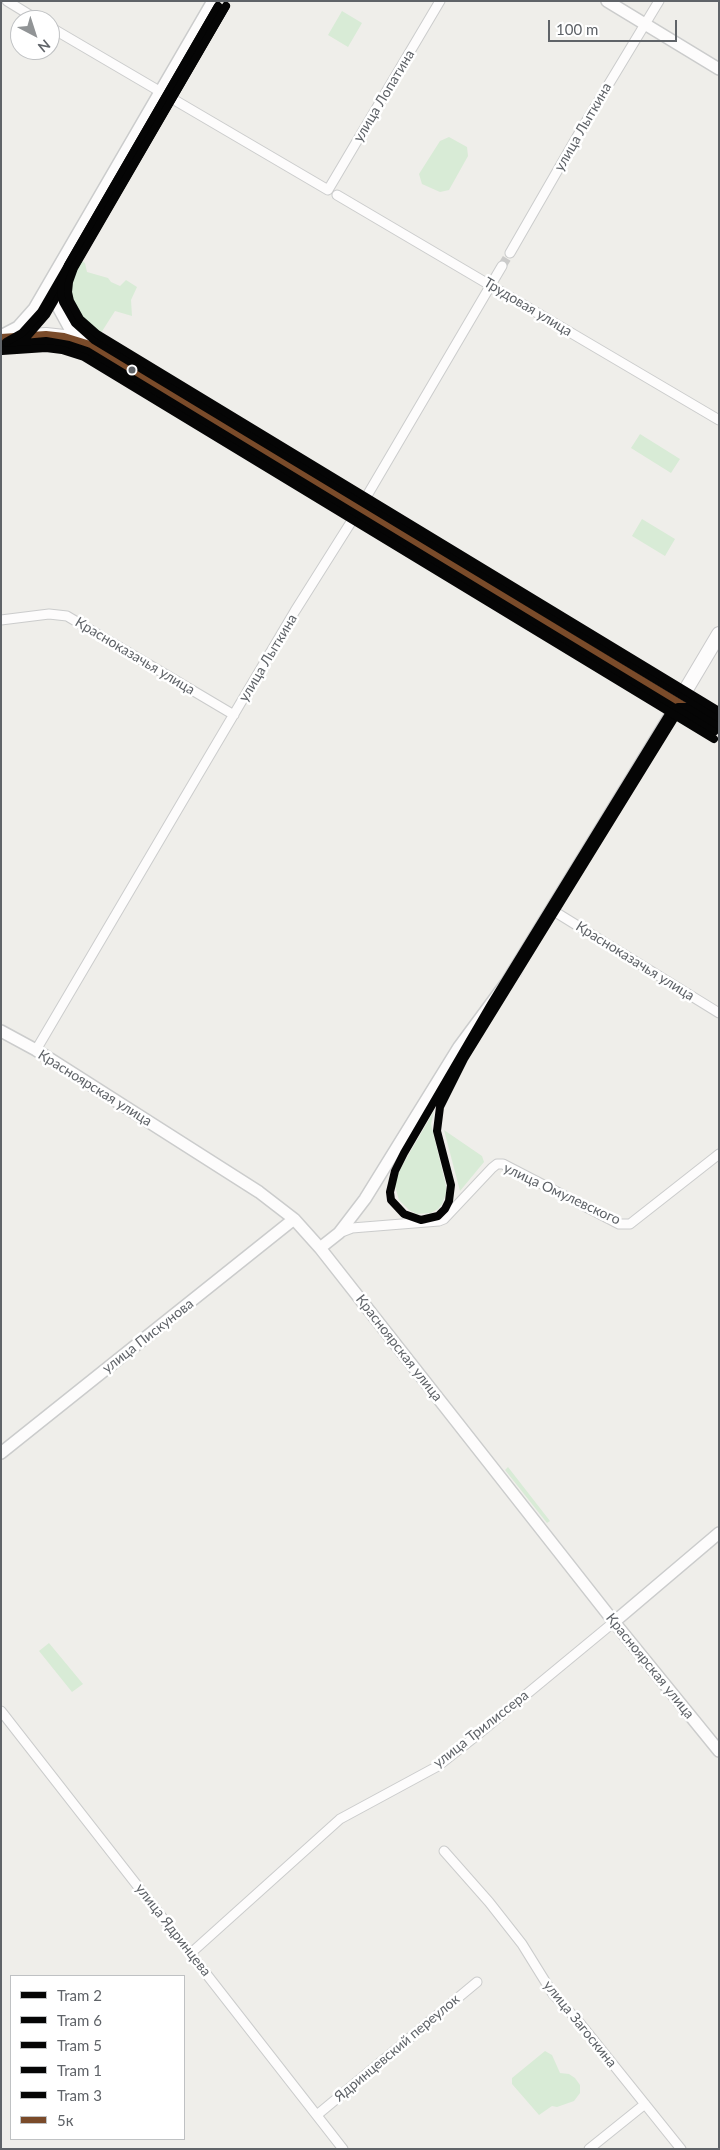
<!DOCTYPE html>
<html>
<head>
<meta charset="utf-8">
<style>
  body { margin:0 }
  #map { position:relative; width:720px; height:2150px; overflow:hidden; background:#efeeea; font-family:Lato,sans-serif }
  canvas { display:block }
  .frame { position:absolute; inset:0; border:2px solid #5f6368; pointer-events:none }
  .legend { position:absolute; left:10px; top:1975px; width:175px; height:165px; box-sizing:border-box; background:#fff; border:1px solid #bfc1c3; margin:0; padding:6px 9px; list-style:none; font-size:15px; color:#5f6368 }
  .legend li { display:flex; align-items:center; gap:10px; height:25px }
  .legend b { width:25px; border:1px solid #bfc1c3 }
  .north { position:absolute; left:10px; top:10px; width:50px; height:50px; box-sizing:border-box; background:#fff; border:1px solid #bfc1c3; border-radius:50%; rotate:140deg; font-size:14px; font-weight:700; line-height:20px; text-align:center; color:#5f6368 }
  .north::after { content:''; display:block; margin:auto; width:18px; height:22px; background:#919496; clip-path:polygon(50% 0,100% 100%,50% 72%,0 100%) }
  .scale { position:absolute; left:548px; top:20px; width:129px; height:22px; box-sizing:border-box; border:2px solid #5f6368; border-top:0; padding-left:6px; font-size:15px; line-height:18px; white-space:nowrap; color:#5f6368; -webkit-text-stroke:4px #fff; paint-order:stroke }
</style>
</head>
<body>
<div id="map">
<canvas width="720" height="2150"></canvas>
<div class="frame"></div>
<ul class="legend">
<li><b style="height:6px;background:#050505"></b>Tram 2</li>
<li><b style="height:6px;background:#050505"></b>Tram 6</li>
<li><b style="height:6px;background:#050505"></b>Tram 5</li>
<li><b style="height:6px;background:#050505"></b>Tram 1</li>
<li><b style="height:6px;background:#050505"></b>Tram 3</li>
<li><b style="height:6px;background:#7a4b2a"></b>5к</li>
</ul>
<div class="north">N</div>
<div class="scale">100 m</div>
</div>
<script>
const c = document.querySelector('canvas').getContext('2d');
c.lineJoin = 'round';
function fillPath(path, color) { c.fillStyle = color; c.fill(path, 'evenodd'); }
const shape = rows => new Path2D(rows.map(r => 'M' + r).join(''));
function trace(path, color, width, dash) { c.strokeStyle = color; c.lineWidth = width; c.lineCap = dash ? 'butt' : 'round'; c.setLineDash(dash || []); c.stroke(path); }
function write(font, color, halo, rows, align = 'center') {
  c.font = font + ' Lato,sans-serif'; c.lineWidth = 5; c.setLineDash([]); c.textBaseline = 'middle'; c.strokeStyle = halo; c.fillStyle = color; for (const [text, x, y, turn = 0] of rows) {
    c.save(); c.translate(x, y); c.rotate((+turn || 0) * Math.PI / 180); c.textAlign = isNaN(turn) ? turn : align; if (halo) c.strokeText(text, 0, 0); c.fillText(text, 0, 0); c.restore();
  }
}
const green = shape([
  [342,11,362,23,348,47,328,35],
  [449,137,467,147,468,156,449,190,440,192,422,184,419,174,440,141],
  [75,257,85,263,87,272,108,278,111,282,120,286,126,280,137,287,131,300,132,316,115,311,99,336,85,327,75,317,66,298,65,288,67,278],
  [640,434,680,459,671,473,631,448],
  [642,519,675,539,665,556,632,536],
  [434,1111,431,1124,446,1186,446,1194,442,1204,438,1209,431,1213,417,1214,409,1210,399,1200,395,1186,397,1176,406,1159],
  [444,1130,482,1156,484,1162,460,1191],
  [508,1467,550,1521,547,1523,505,1470],
  [49,1643,83,1684,72,1692,39,1651],
  [545,2051,552,2055,560,2073,569,2074,575,2078,580,2085,580,2093,574,2101,557,2107,552,2106,539,2115,512,2084,512,2078]
]);
const minorTunnel = shape([
  [502,266,510,253]
]);
const minor = shape([
  [7,1,38,20],
  [50,27,328,190,440,1],
  [337,195,719,420],
  [510,253,578,135,659,1],
  [1,620,49,614,67,616,234,715],
  [552,910,719,1013],
  [36,1050,182,802,295,611,358,511,502,266],
  [339,1233,352,1228,439,1221,444,1219,492,1168,497,1164,503,1164,619,1224,630,1224,719,1154],
  [1,1711,343,2149],
  [444,1851,489,1902,522,1944,553,1994,579,2022,681,2149],
  [191,1953,340,1819,438,1766,476,1736,614,1622],
  [317,2115,477,1982],
  [589,2149,645,2104]
]);
const tertiary = shape([
  [607,1,719,69],
  [57,276,54,293,57,305,69,327,87,343],
  [1,336,18,327,34,309,213,1],
  [1,1031,36,1050,259,1192,294,1219,320,1248,614,1622,719,1751],
  [320,1248,339,1233,365,1199,459,1047,507,982,678,703],
  [1,1453,294,1219],
  [614,1622,719,1533]
]);
const secondary = shape([
  [1,338,46,335,64,337,90,345,719,727],
  [678,703,719,634]
]);
const tram = shape([
  [598,650,619,671],
  [665,699,669,706,669,714],
  [521,977,530,952]
]);
const bus1 = shape([
  [1,338,46,335,64,337,90,345,719,727]
]);
const tram1 = shape([
  [719,723,688,707,678,707,669,714,491,1004,404,1153,395,1171,390,1192,391,1200,404,1214,421,1220,438,1216,445,1209,449,1201,451,1185,437,1131,440,1107,464,1059,675,717,681,713,689,713,719,730]
]);
const tram2 = shape([
  [2,345,46,341,69,345,87,351,714,732],
  [6,348,26,338,46,315,226,6]
]);
const tram3 = shape([
  [6,342,22,333,41,312,218,6],
  [2,351,46,348,62,350,84,357,714,739]
]);
const tram4 = shape([
  [218,6,68,265,62,281,61,292,63,302,75,323,94,340,719,718]
]);
const tram5 = shape([
  [226,6,74,268,69,282,68,292,70,301,80,319,97,334,719,711]
]);
const markers = [
  [132,370,4.5,"#5f6368"]
];
const streetNames = [
  ["улица Лопатина",384,96,-59],
  ["улица Лыткина",583,127,-60],
  ["Трудовая улица",528,307,31],
  ["Красноказачья улица",135,656,31],
  ["улица Лыткина",268,658,-59],
  ["Красноказачья улица",635,961,32],
  ["Красноярская улица",95,1088,32],
  ["улица Омулевского",562,1194,25],
  ["улица Пискунова",148,1336,-38],
  ["Красноярская улица",399,1348,52],
  ["Красноярская улица",650,1666,51],
  ["улица Трилиссера",481,1729,-38],
  ["улица Ядринцева",173,1930,52],
  ["улица Загоскина",580,2024,51],
  ["Ядринцевский переулок",397,2048,-40]
];
fillPath(green, '#d8ebd6');
trace(minorTunnel, '#cbcbca', 9, [9, 4.5]);
trace(minor, '#cbcccc', 11);
trace(tertiary, '#cbcccc', 14);
trace(secondary, '#cacacb', 16);
trace(minor, '#fdfcfc', 9);
trace(tertiary, '#fdfcfc', 11);
trace(secondary, '#fdfcfc', 14);
trace(tram, '#e4e4e4', 1);
trace(bus1, '#7a4b2a', 8);
trace(tram1, '#050505', 8);
trace(tram2, '#050505', 8);
trace(tram3, '#050505', 8);
trace(tram4, '#050505', 8);
trace(tram5, '#050505', 8);
for (const [x, y, r, color] of markers) { const dot = new Path2D(); dot.arc(x, y, r, 0, 2 * Math.PI); c.fillStyle = color; c.fill(dot); trace(dot, '#fff', 2); }
write('14px', '#5f6368', '#fff', streetNames);
</script>
</body>
</html>
